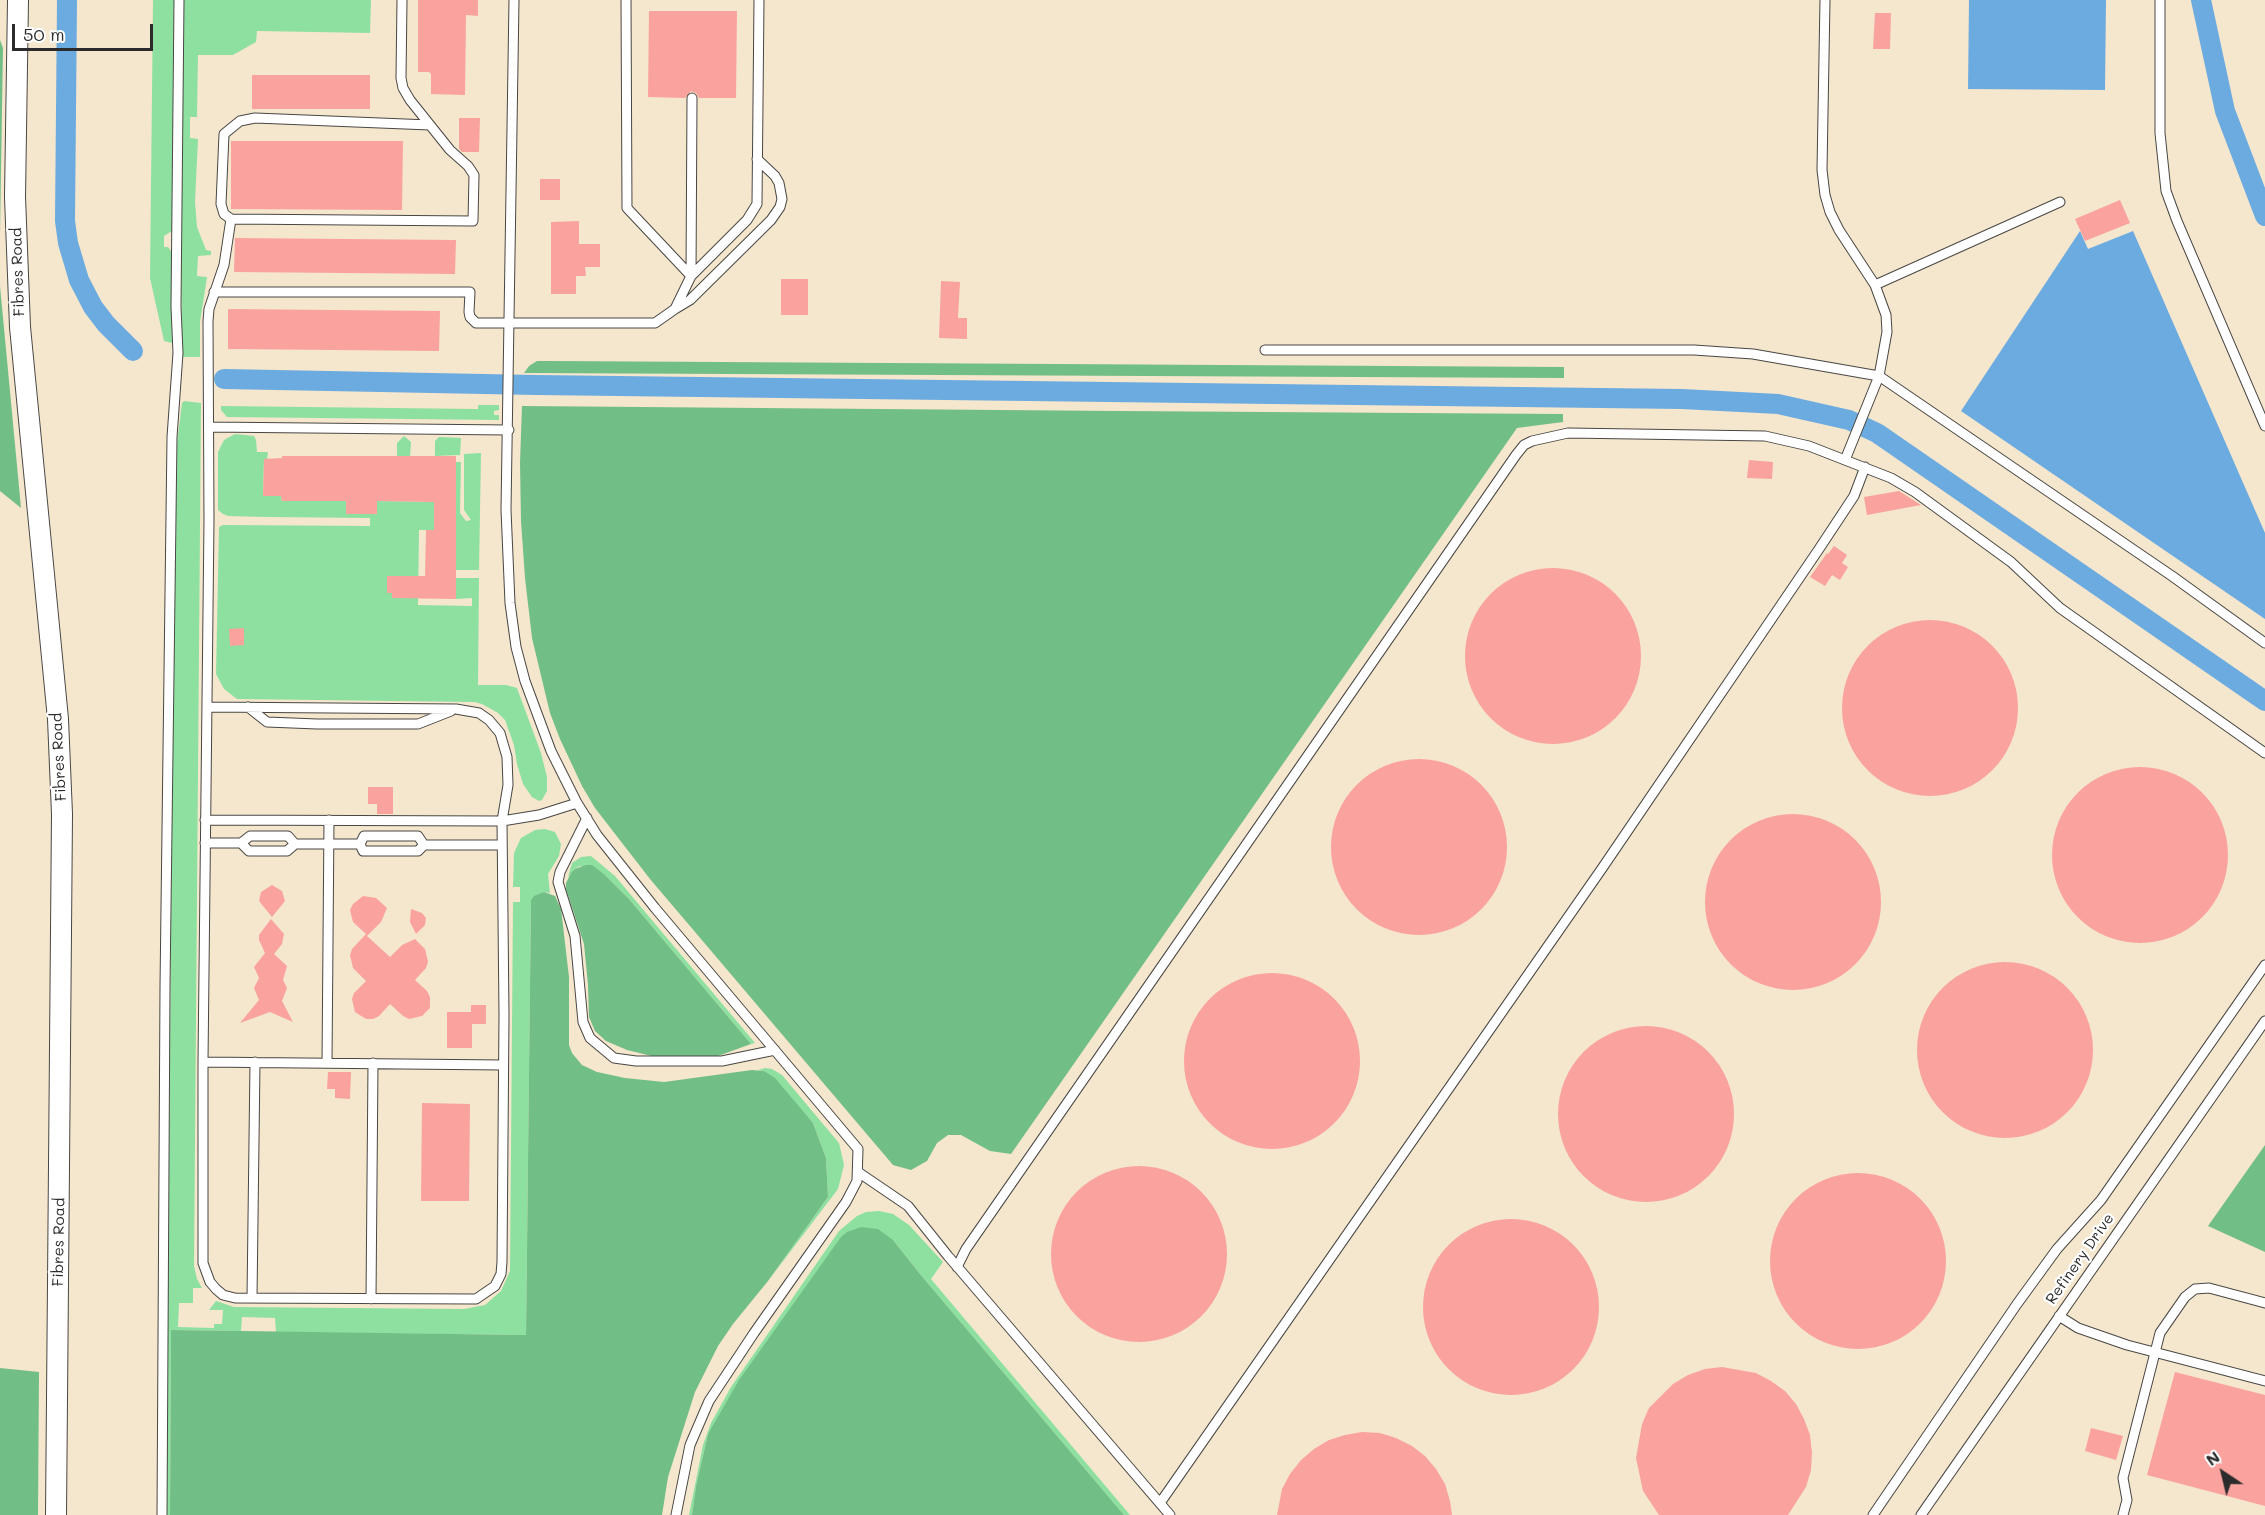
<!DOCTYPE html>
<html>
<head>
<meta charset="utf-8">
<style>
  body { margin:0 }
  #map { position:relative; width:2265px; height:1515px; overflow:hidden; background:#f5e6ce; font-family:Mali,sans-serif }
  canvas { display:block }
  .north { position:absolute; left:2193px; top:1443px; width:60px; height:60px; -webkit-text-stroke:4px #fff; paint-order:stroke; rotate:325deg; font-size:16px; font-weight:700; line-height:24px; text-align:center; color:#2b2b2b }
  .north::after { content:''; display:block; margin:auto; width:21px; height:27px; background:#2b2b2b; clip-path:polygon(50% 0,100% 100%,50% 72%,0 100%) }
  .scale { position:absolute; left:12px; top:24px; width:141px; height:27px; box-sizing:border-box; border:3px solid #2b2b2b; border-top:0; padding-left:8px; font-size:18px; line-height:21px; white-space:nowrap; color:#2b2b2b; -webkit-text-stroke:4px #fff; paint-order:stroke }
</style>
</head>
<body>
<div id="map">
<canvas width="2265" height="1515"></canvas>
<div class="north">N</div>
<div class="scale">50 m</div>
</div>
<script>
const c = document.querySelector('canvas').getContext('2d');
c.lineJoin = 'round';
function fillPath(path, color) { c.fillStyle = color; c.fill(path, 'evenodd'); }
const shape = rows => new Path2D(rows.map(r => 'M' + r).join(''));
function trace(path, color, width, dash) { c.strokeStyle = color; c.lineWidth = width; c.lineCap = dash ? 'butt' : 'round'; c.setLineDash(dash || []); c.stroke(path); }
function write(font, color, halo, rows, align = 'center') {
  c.font = font + ' Mali,sans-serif'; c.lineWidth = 4.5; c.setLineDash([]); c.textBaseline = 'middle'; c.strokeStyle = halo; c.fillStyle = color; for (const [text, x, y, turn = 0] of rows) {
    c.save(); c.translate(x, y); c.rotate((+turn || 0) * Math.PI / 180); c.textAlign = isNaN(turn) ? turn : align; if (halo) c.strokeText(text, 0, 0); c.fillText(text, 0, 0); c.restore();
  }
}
const green = shape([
  [153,0,174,0,172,231,164,236,164,247,168,247,171,251,172,343,164,341,150,278],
  [184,0,371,0,370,33,257,31,256,42,233,55,198,55,197,117,190,117,190,138,198,139,195,202,197,227,206,250,211,251,211,255,198,256,197,276,207,277,200,322,200,357,182,357,181,230],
  [184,401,201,403,194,1266,197,1279,202,1288,193,1288,193,1303,179,1303,178,1327,214,1328,214,1324,222,1324,223,1310,209,1310,216,1301,234,1307,464,1309,485,1305,501,1291,510,1271,513,902,520,902,520,887,513,887,514,853,521,838,535,830,545,829,555,832,561,844,559,856,548,874,550,893,544,892,531,900,526,1335,276,1332,275,1318,242,1317,241,1331,171,1330,170,1515,166,1515,175,459,182,403],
  [478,405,499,405,499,410,494,411,494,415,499,415,499,420,227,417,221,410,221,406,478,409],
  [235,434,254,436,256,440,257,452,268,452,267,459,264,459,263,496,281,496,282,501,346,501,346,514,377,514,377,501,434,502,456,462,461,462,460,513,466,521,471,520,464,510,464,454,481,453,479,570,456,570,456,523,444,530,419,530,418,605,472,606,472,598,456,599,456,578,479,578,478,685,506,685,517,688,541,753,547,777,547,791,542,800,539,801,532,797,523,784,517,764,514,745,505,720,498,713,482,704,474,702,237,699,224,689,216,674,219,527,223,525,370,526,370,518,268,517,228,516,223,514,218,510,218,452,224,440],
  [404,436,411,442,410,457,397,457,397,443],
  [439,437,461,438,460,455,435,456,435,441],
  [591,856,615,876,755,1043,751,1044,629,899,605,875,580,866,575,869,568,877,572,863,581,857],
  [765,1068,772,1069,782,1075,839,1143,844,1165,838,1189,768,1281,828,1197,826,1158,813,1123,764,1071,758,1070],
  [879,1211,893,1214,909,1225,943,1262,931,1279,1130,1515,1124,1515,920,1274,893,1240,708,1434,696,1486,692,1515,689,1515,703,1445,711,1423,731,1387,839,1231,857,1216,866,1212]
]);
const forest = shape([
  [0,40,3,48,0,233],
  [0,286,21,508,0,491],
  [537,361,549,361,1564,367,1564,378,524,373,529,366],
  [522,406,1118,411,1563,414,1563,422,1517,428,1011,1154,990,1151,961,1135,948,1135,937,1143,927,1161,911,1170,893,1165,650,879,595,808,582,786,560,739,550,713,532,638,525,578,521,521,520,463],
  [586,865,592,865,605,875,629,899,751,1044,718,1056,699,1059,660,1058,627,1050,606,1041,595,1031,589,1017,588,985,584,944,566,889,566,883,571,873,575,869],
  [544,892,555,896,561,909,569,977,569,1045,572,1053,582,1065,597,1072,625,1078,664,1082,752,1070,764,1071,775,1078,813,1123,826,1158,828,1197,768,1281,733,1324,718,1346,695,1392,668,1477,662,1515,170,1515,171,1330,526,1335,531,900,534,896],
  [2265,1145,2265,1252,2208,1226],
  [861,1227,878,1229,893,1240,920,1274,1124,1515,692,1515,696,1486,708,1434,739,1380,841,1237,847,1232],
  [0,1368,39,1372,38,1515,0,1515]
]);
const water = shape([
  [1969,0,2106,0,2105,90,1968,89],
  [2080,231,2088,249,2133,231,2265,533,2265,619,1961,411]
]);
const canal = shape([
  [67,0,65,221,68,243,79,280,93,307,106,324,133,351],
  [2201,0,2225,111,2265,216],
  [224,379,536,385,1682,399,1778,404,1849,420,1877,433,2265,701]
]);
const building = shape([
  [418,0,478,0,478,16,466,15,465,95,431,94,431,74,429,72,418,72],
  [649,11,737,11,736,98,699,98,696,93,691,91,685,98,648,97],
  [1875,13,1891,13,1890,49,1873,49],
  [252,75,370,75,370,109,252,109],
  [459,118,480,118,479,152,462,152,459,149],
  [231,141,403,141,402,210,231,209],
  [540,179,560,179,560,200,540,200],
  [2120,200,2130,223,2085,241,2075,219],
  [579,221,579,244,600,244,600,267,585,267,586,276,576,276,576,294,551,294,551,222],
  [235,238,456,240,455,274,234,272],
  [781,279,808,279,808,315,781,315],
  [941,281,960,282,958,318,967,318,967,339,939,338],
  [228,309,440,311,439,351,228,349],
  [282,456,456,456,456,599,392,598,392,593,387,593,387,576,425,576,426,530,434,530,434,502,377,501,377,514,346,514,346,501,282,501,281,496,263,496,264,459,282,458],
  [1749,460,1773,462,1772,479,1747,478],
  [1899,491,1921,505,1867,515,1864,497],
  [1834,546,1847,555,1842,563,1848,567,1840,580,1832,575,1825,586,1810,577,1827,553,1828,554],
  '1465 656a88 88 0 1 1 176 0a88 88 0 1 1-176 0Z',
  '1842 708a88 88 0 1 1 176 0a88 88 0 1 1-176 0Z',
  [244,628,244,645,230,646,229,629],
  '1331 847a88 88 0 1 1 176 0a88 88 0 1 1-176 0Z',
  '2052 855a88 88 0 1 1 176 0a88 88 0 1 1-176 0Z',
  [368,787,393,787,393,814,377,814,377,804,368,804],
  '1705 902a88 88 0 1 1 176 0a88 88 0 1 1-176 0Z',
  [272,885,282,891,285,901,272,917,259,901,261,892],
  [363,896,376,898,387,908,381,922,367,936,390,957,402,945,415,939,425,949,428,962,426,968,415,980,427,991,430,997,430,1008,422,1016,409,1019,403,1016,390,1004,379,1016,373,1019,366,1019,355,1012,352,999,354,993,366,981,353,968,350,955,352,949,366,934,353,922,350,910,353,904],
  [411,909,422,913,426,918,425,925,416,934,410,922],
  [271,919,284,934,282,944,274,954,287,966,283,980,287,988,282,1001,293,1022,270,1012,240,1023,259,1000,254,988,259,978,254,967,265,953,259,940,259,935],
  '1917 1050a88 88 0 1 1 176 0a88 88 0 1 1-176 0Z',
  '1184 1061a88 88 0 1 1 176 0a88 88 0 1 1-176 0Z',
  [471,1005,486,1005,486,1024,472,1024,472,1048,447,1048,447,1012,471,1012],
  '1558 1114a88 88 0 1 1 176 0a88 88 0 1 1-176 0Z',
  [328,1072,351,1072,350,1099,335,1098,335,1089,327,1089],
  [422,1103,470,1104,469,1201,421,1201],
  '1051 1254a88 88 0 1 1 176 0a88 88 0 1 1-176 0Z',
  '1770 1261a88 88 0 1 1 176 0a88 88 0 1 1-176 0Z',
  '1423 1307a88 88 0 1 1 176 0a88 88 0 1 1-176 0Z',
  [1722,1367,1756,1373,1771,1381,1785,1391,1796,1404,1804,1419,1810,1435,1812,1453,1811,1470,1806,1487,1788,1515,1659,1515,1643,1491,1636,1458,1642,1424,1649,1408,1673,1384,1688,1375,1705,1369],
  [2175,1372,2265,1395,2265,1506,2147,1475],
  [2091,1428,2123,1436,2116,1460,2085,1451],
  [1362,1432,1380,1433,1396,1438,1412,1446,1425,1456,1436,1469,1445,1484,1450,1501,1452,1515,1277,1515,1282,1489,1290,1474,1301,1460,1314,1449,1329,1440,1345,1435]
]);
const service = shape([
  [402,0,401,78,403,88,410,100,450,150,468,166,474,175,473,221,231,219,224,214,221,204,224,134,240,121,255,118,430,125],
  [514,0,506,510,510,603,516,647,525,681,551,751,577,803,597,835,655,908,858,1149,857,1181,846,1202,754,1333,709,1401,690,1445,676,1515],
  [626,0,627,208,691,276,747,220,757,204,759,0],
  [1825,0,1822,170,1825,195,1830,212,1839,230,1875,285,1886,315,1887,332,1879,376,1845,460],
  [2160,0,2160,133,2166,191,2177,221,2265,426],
  [1875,285,2060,202],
  [214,292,470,292,469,312,470,317,476,323,655,323,675,309,691,276,692,98],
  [675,309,690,300,771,220,780,207,782,199,779,183,775,176,757,159],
  [1265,350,1694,350,1753,354,1879,376,2172,576,2265,643],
  [209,427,509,430],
  [208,707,456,709,479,713,489,720,500,733,507,757,508,785,502,821,504,1015,502,1262,501,1274,495,1286,476,1299,235,1298,223,1295,216,1289,210,1282,203,1263,203,1062,209,520,208,321,209,309,224,265,231,219],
  [248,707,267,722,317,724,418,724,451,711],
  [587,818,560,872,558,882,575,936,583,1022,590,1038,614,1058,636,1061,722,1061,775,1050],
  [205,820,502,821,539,815,577,803],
  [205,843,241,843,250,836,288,836,295,844],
  [241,843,249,851,287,851,295,844,360,844],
  [360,844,363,851,418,851,424,845,502,845],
  [360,844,364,836,418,836,424,845],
  [203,1062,503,1065],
  [327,1063,329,820],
  [858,1172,908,1206,948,1256,1170,1515],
  [957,1267,966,1249,1516,455,1524,445,1532,441,1568,433,1765,436,1809,446,1891,478,1915,492,2011,562,2060,608,2265,753],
  [252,1298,255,1062],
  [371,1299,373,1063],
  [2059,1316,2078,1328,2127,1345,2265,1381],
  [1160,1503,1603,867,1819,549,1854,496,1865,467],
  [162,1515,165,987,172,437,178,353,176,307,179,0],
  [1873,1515,2017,1304,2057,1249,2101,1200,2265,965],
  [1921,1515,2265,1021],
  [2123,1515,2127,1500,2123,1478,2160,1333,2185,1297,2195,1289,2209,1288,2265,1303]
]);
const minor = shape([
  [18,0,15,197,20,327,58,719,62,814,56,1515]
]);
const streetNames = [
  ["Fibres Road",18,272,-92],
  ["Fibres Road",59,757,-93],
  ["Fibres Road",59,1242,-89],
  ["Refinery Drive",2080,1259,-55]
];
fillPath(green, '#8ee0a1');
fillPath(forest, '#72be87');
fillPath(water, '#6cabdf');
trace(canal, '#6cabdf', 20);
fillPath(building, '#faa29e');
trace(service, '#494743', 11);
trace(minor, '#494743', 22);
trace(service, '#fff', 9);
trace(minor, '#fff', 20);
write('15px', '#2b2b2b', '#fff', streetNames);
</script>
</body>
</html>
